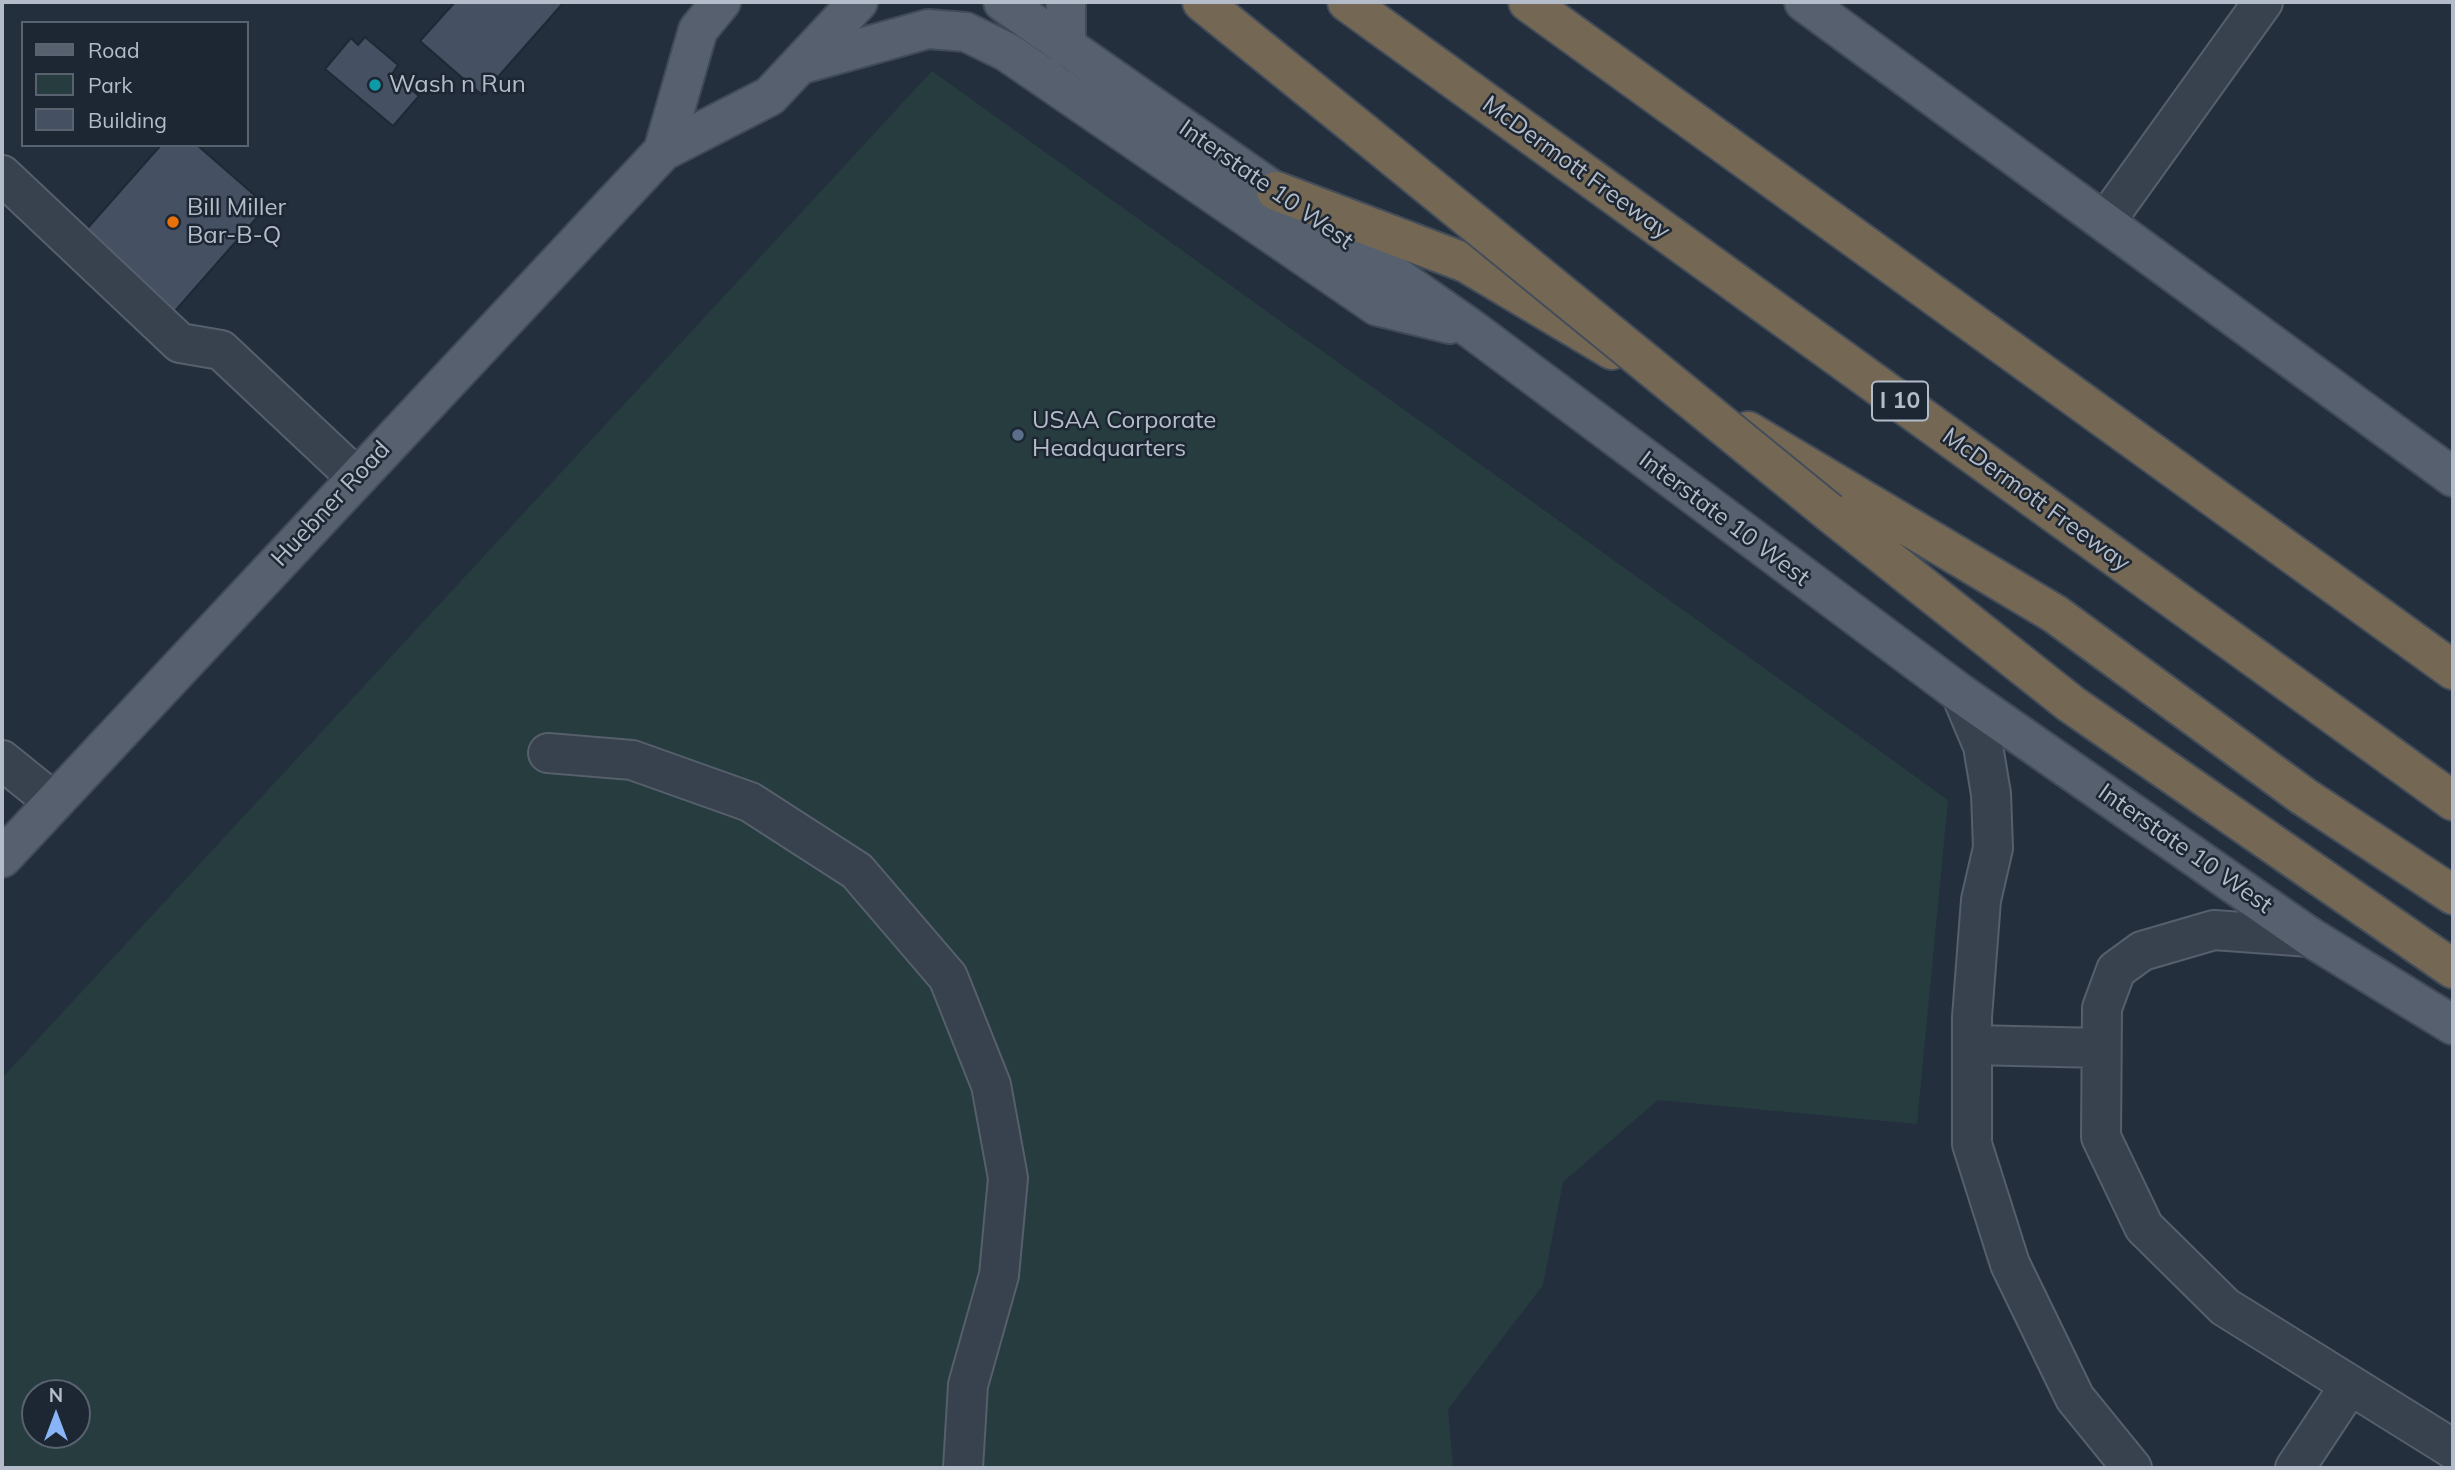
<!DOCTYPE html>
<html>
<head>
<meta charset="utf-8">
<style>
  body { margin:0 }
  #map { position:relative; width:2455px; height:1470px; overflow:hidden; background:#242f3e; font-family:Mulish,sans-serif }
  canvas { display:block }
  .frame { position:absolute; inset:0; border:4px solid #b4bcc9; pointer-events:none }
  .legend { position:absolute; left:21px; top:21px; width:228px; height:126px; box-sizing:border-box; background:#1d2633; border:2px solid #59626f; margin:0; padding:9px 12px; list-style:none; font-size:21px; color:#b4bcc9 }
  .legend li { display:flex; align-items:center; gap:14px; height:35px }
  .legend b { width:35px; border:2px solid #59626f }
  .north { position:absolute; left:21px; top:1379px; width:70px; height:70px; box-sizing:border-box; background:#1d2633; border:2px solid #59626f; border-radius:50%; rotate:0deg; font-size:19px; font-weight:700; line-height:28px; text-align:center; color:#b4bcc9 }
  .north::after { content:''; display:block; margin:auto; width:24px; height:32px; background:#8ab4f8; clip-path:polygon(50% 0,100% 100%,50% 72%,0 100%) }
</style>
</head>
<body>
<div id="map">
<canvas width="2455" height="1470"></canvas>
<div class="frame"></div>
<ul class="legend">
<li><b style="height:9px;background:#56606e"></b>Road</li>
<li><b style="height:19px;background:#263c3f"></b>Park</li>
<li><b style="height:19px;background:#455162"></b>Building</li>
</ul>
<div class="north">N</div>
</div>
<script>
const c = document.querySelector('canvas').getContext('2d');
c.lineJoin = 'round';
function fillPath(path, color) { c.fillStyle = color; c.fill(path, 'evenodd'); }
const shape = rows => new Path2D(rows.map(r => 'M' + r).join(''));
function trace(path, color, width, dash) { c.strokeStyle = color; c.lineWidth = width; c.lineCap = dash ? 'butt' : 'round'; c.setLineDash(dash || []); c.stroke(path); }
function write(font, color, halo, rows, align = 'center') {
  c.font = font + ' Mulish,sans-serif'; c.lineWidth = 5; c.setLineDash([]); c.textBaseline = 'middle'; c.strokeStyle = halo; c.fillStyle = color; for (const [text, x, y, turn = 0] of rows) {
    c.save(); c.translate(x, y); c.rotate((+turn || 0) * Math.PI / 180); c.textAlign = isNaN(turn) ? turn : align; if (halo) c.strokeText(text, 0, 0); c.fillText(text, 0, 0); c.restore();
  }
}
const green = shape([
  [932,71,1948,800,1917,1124,1658,1100,1563,1182,1543,1285,1448,1409,1453,1468,6,1468,2,1458,2,1078],
  [35,1393,77,1393,77,1435,35,1435]
]);
const building = shape([
  [455,2,564,2,482,95,420,41,455,2],
  [365,37,398,65,392,74,419,96,393,126,325,69,351,38,358,45,365,37],
  [161,145,197,145,267,206,168,319,78,239,161,145]
]);
const minor = shape([
  [2,175,180,343,221,350,356,477],
  [2105,222,2263,2],
  [1961,694,1983,746,1991,794,1993,848,1981,900,1972,1017,1972,1144,2010,1264,2075,1398,2132,1468],
  [548,753,632,760,750,802,857,871,948,977,991,1085,1008,1178,999,1275,968,1385,963,1468],
  [2,760,54,802],
  [2310,937,2214,930,2142,951,2116,970,2102,1008,2101,1137,2144,1227,2225,1307,2453,1449],
  [1972,1045,2101,1048],
  [2295,1468,2350,1385]
]);
const major = shape([
  [1003,2,1470,328,1961,694,2310,937,2453,1025],
  [1066,2,1066,47],
  [1804,2,2453,477],
  [799,65,928,29,966,32,1007,52,1377,306,1450,324],
  [663,151,698,30,721,2],
  [2,858,663,151,770,96,858,2]
]);
const highway = shape([
  [1202,2,1364,133],
  [1347,2,2453,801],
  [1528,2,2453,670],
  [1276,191,1466,263,1612,350],
  [1748,431,2055,614,2303,796,2453,895],
  [1829,512,2071,704,2453,969]
]);
const highwayBridge = shape([
  [1364,133,1829,512]
]);
const markers = [
  [375,85,7,"#0f9aa8"],
  [173,222,7,"#e8710a"],
  [1018,435,7,"#5c6f8a"]
];
const shields = [
  [1900,401,56]
];
const shieldNames = [
  ["I 10",1900,401]
];
const poiNames = [
  ["Wash n Run",389,85],
  ["Bill Miller",187,208],
  ["Bar-B-Q",187,236],
  ["USAA Corporate",1032,421],
  ["Headquarters",1032,449]
];
const streetNames = [
  ["McDermott Freeway",1576,168,36],
  ["Interstate 10 West",1266,185,35],
  ["McDermott Freeway",2036,500,36],
  ["Huebner Road",331,504,-47],
  ["Interstate 10 West",1724,519,37],
  ["Interstate 10 West",2185,849,35]
];
fillPath(green, '#263c3f');
fillPath(building, '#455162');
trace(building, '#1f2835', 2);
trace(minor, '#565f6c', 42);
trace(major, '#414a57', 42);
trace(highway, '#434c59', 42);
trace(minor, '#38414e', 38);
trace(major, '#56606e', 38);
trace(highway, '#746855', 38);
trace(highwayBridge, '#434c59', 42, []);
trace(highwayBridge, '#746855', 38);
for (const [x, y, r, color] of markers) { const dot = new Path2D(); dot.arc(x, y, r, 0, 2 * Math.PI); c.fillStyle = color; c.fill(dot); trace(dot, '#1d2633', 2.5); }
for (const [x, y, w] of shields) { const box = new Path2D(); box.roundRect(x - w / 2, y - 19.5, w, 39, 5); c.fillStyle = '#1d2633'; c.fill(box); trace(box, '#b4bcc9', 2); }
write('bold 23px', '#b4bcc9', null, shieldNames);
write('24px', '#b4bcc9', '#1d2633', poiNames, 'left');
write('24px', '#b4bcc9', '#1d2633', streetNames);
</script>
</body>
</html>
